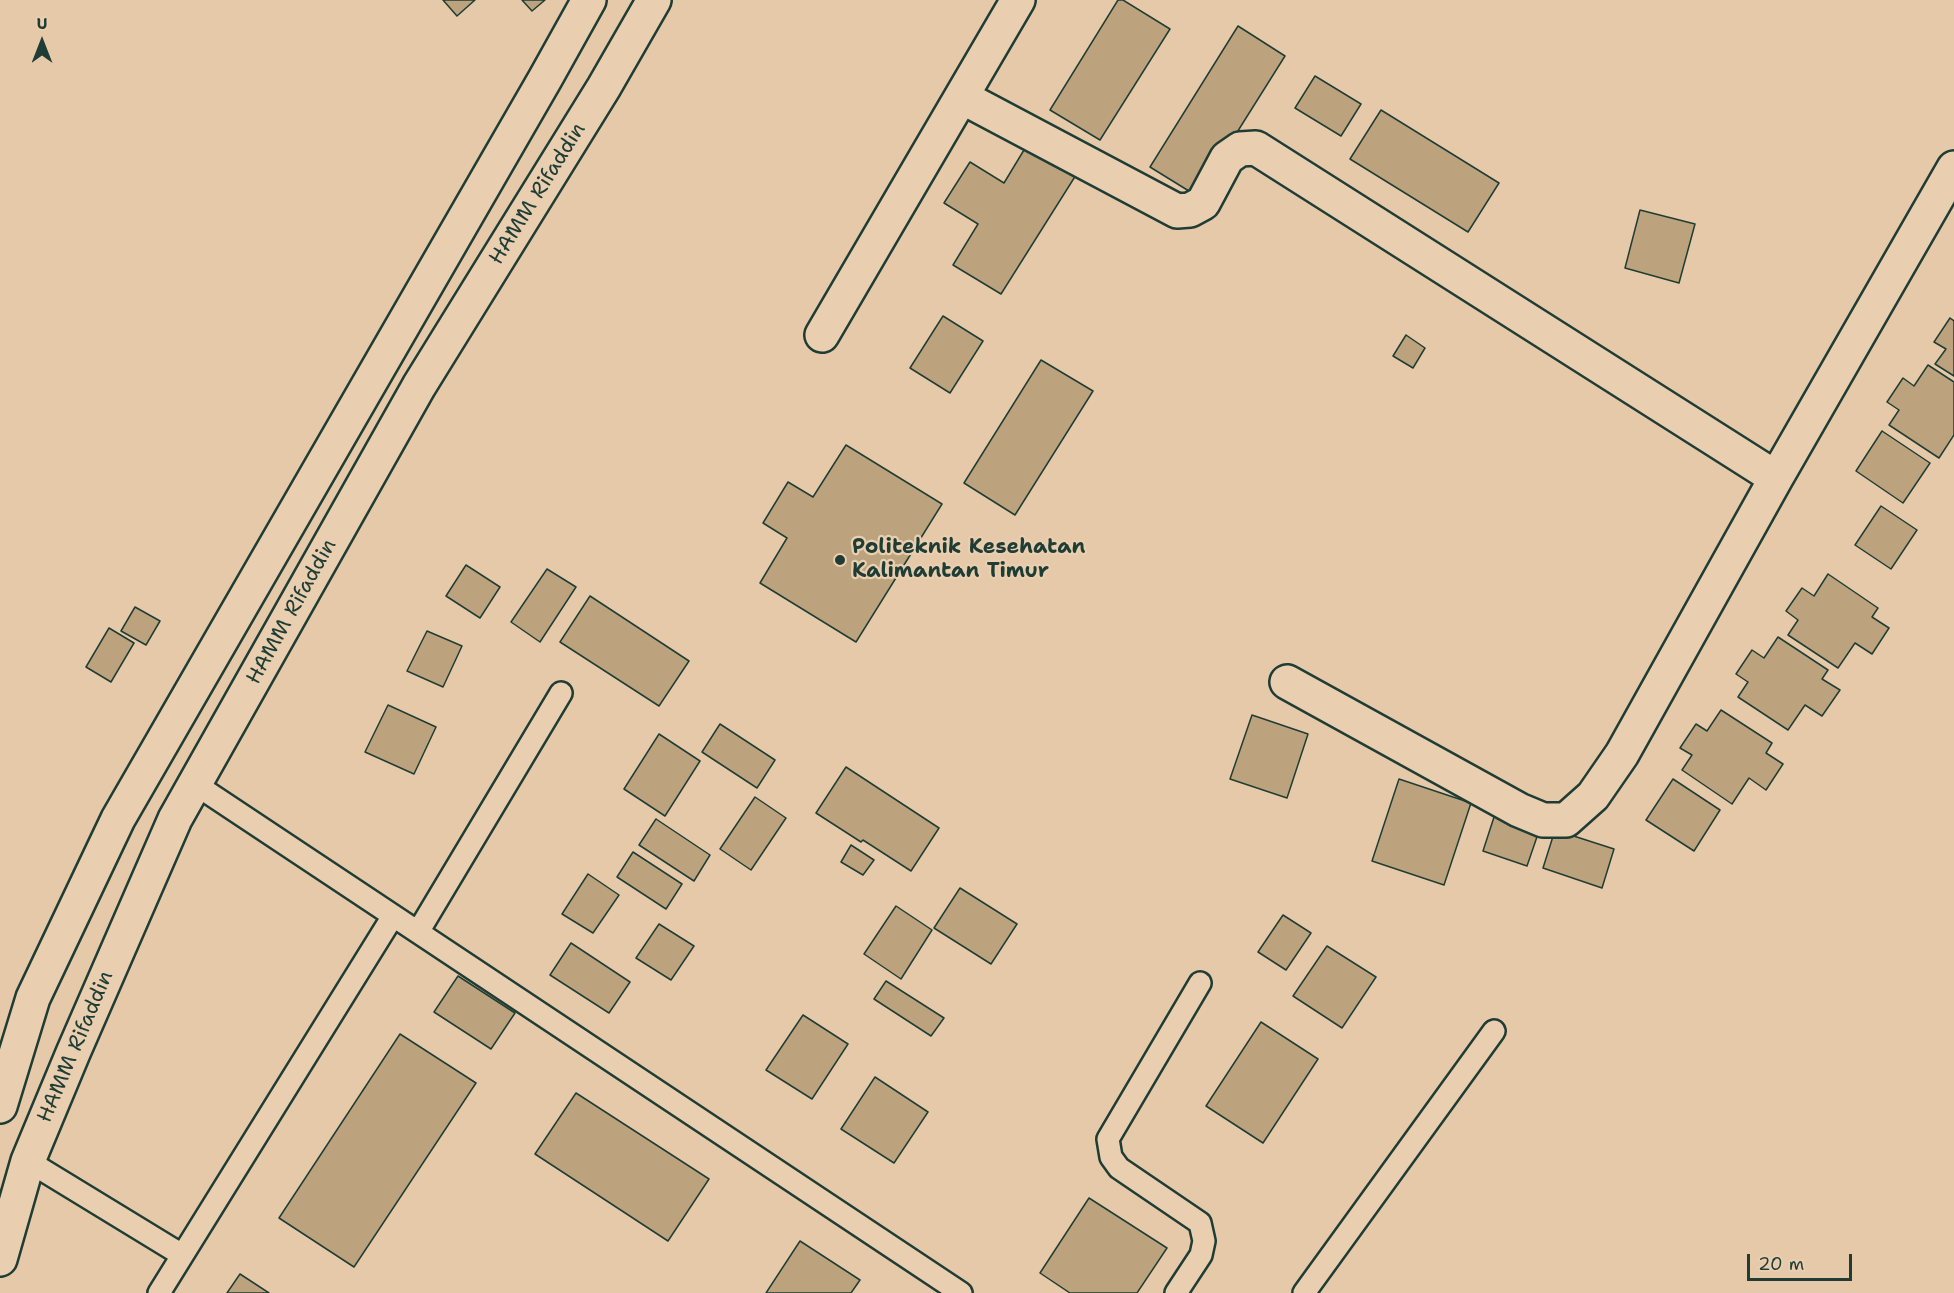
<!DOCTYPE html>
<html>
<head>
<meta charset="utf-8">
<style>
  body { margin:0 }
  #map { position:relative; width:1954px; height:1293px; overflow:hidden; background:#e5c9a8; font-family:"Shantell Sans",sans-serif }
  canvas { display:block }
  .north { position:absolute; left:12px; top:12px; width:60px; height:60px; -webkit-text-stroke:4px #e9ceb0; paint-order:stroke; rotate:0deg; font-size:16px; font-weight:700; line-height:24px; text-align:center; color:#1f3d34 }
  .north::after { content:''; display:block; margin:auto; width:21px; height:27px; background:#1f3d34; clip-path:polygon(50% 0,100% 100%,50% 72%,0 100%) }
  .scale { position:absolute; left:1747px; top:1254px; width:105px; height:27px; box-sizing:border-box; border:3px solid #1f3d34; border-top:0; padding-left:8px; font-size:18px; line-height:21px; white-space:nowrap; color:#1f3d34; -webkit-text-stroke:4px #e9ceb0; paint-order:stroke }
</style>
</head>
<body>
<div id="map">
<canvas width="1954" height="1293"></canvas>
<div class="north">U</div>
<div class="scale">20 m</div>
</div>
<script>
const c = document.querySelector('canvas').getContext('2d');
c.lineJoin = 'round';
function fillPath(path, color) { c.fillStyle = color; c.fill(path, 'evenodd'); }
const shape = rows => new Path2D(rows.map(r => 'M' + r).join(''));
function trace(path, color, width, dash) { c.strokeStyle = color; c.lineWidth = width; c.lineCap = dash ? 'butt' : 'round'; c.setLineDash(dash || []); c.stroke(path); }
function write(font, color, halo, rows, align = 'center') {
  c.font = font + ' "Shantell Sans",sans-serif'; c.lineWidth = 4.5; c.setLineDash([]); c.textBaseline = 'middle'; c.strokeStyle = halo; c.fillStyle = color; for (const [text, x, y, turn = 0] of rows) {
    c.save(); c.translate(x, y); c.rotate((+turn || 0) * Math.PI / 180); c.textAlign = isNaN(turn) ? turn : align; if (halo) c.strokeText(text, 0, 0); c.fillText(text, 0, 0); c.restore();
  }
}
const building = shape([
  [443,0,475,0,457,16,443,0],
  [522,0,545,0,532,11,522,0],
  [1118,0,1123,0,1170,29,1100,140,1050,110,1118,0],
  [1238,26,1285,56,1197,196,1150,167,1238,26],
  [1315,76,1361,104,1341,136,1295,108,1315,76],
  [1381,110,1499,183,1468,232,1350,159,1381,110],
  [1027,145,1076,175,1001,294,953,265,978,224,944,203,970,162,1004,183,1027,145],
  [1640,210,1695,224,1679,283,1625,268,1640,210],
  [943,316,983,341,950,393,910,368,943,316],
  [1950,318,1954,321,1954,376,1935,364,1946,349,1934,342,1950,318],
  [1406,335,1425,348,1413,368,1393,356,1406,335],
  [1041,360,1093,391,1015,515,964,483,1041,360],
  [1928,365,1954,382,1954,435,1939,458,1889,425,1899,410,1887,402,1903,378,1914,386,1928,365],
  [1882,431,1930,463,1903,503,1856,471,1882,431],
  [846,445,942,504,856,642,760,583,787,538,763,523,788,482,813,497,846,445],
  [1881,506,1917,530,1891,569,1855,545,1881,506],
  [466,565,500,587,480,618,446,596,466,565],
  [547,569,576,587,540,642,511,622,547,569],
  [1828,574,1878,608,1872,617,1889,628,1872,654,1855,643,1838,668,1788,635,1798,620,1786,611,1802,588,1814,596,1828,574],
  [590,596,689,661,659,706,560,642,590,596],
  [135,607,160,621,146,645,121,631,135,607],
  [109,628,134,643,111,682,86,667,109,628],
  [427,631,462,646,443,687,407,671,427,631],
  [1778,637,1828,670,1822,679,1840,690,1822,716,1805,705,1788,730,1738,697,1748,682,1736,674,1752,650,1764,658,1778,637],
  [388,705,436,727,414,774,365,752,388,705],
  [1721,710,1772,743,1766,753,1783,764,1766,790,1749,778,1732,804,1682,770,1692,755,1680,748,1696,724,1707,731,1721,710],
  [1252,715,1308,734,1287,798,1230,779,1252,715],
  [720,724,775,760,757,788,702,752,720,724],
  [659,734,700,761,665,816,624,789,659,734],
  [846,767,939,828,911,871,863,840,861,842,816,813,846,767],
  [1399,779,1471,803,1444,885,1372,861,1399,779],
  [1673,779,1720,810,1694,851,1646,820,1673,779],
  [755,797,786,818,751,870,720,849,755,797],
  [1495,814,1540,828,1527,866,1483,851,1495,814],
  [656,819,710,855,694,881,639,845,656,819],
  [1555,830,1614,849,1602,888,1543,868,1555,830],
  [851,845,874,860,863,875,841,862,851,845],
  [633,852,682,884,666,909,617,877,633,852],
  [588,874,619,895,593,933,562,914,588,874],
  [960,888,1017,924,991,964,934,928,960,888],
  [896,906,932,930,901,979,864,954,896,906],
  [1283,915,1311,933,1286,970,1258,952,1283,915],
  [659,924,694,946,671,980,636,958,659,924],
  [571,943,630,982,609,1013,550,975,571,943],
  [1327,946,1376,977,1342,1028,1293,996,1327,946],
  [458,976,515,1013,491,1049,434,1012,458,976],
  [886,981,944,1018,931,1036,874,999,886,981],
  [803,1015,848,1044,812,1099,766,1070,803,1015],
  [1261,1022,1318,1059,1263,1143,1206,1106,1261,1022],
  [400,1034,476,1083,354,1267,279,1218,400,1034],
  [875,1077,928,1112,894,1163,841,1129,875,1077],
  [576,1093,709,1179,668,1241,535,1154,576,1093],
  [1089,1198,1167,1248,1137,1293,1070,1293,1040,1273,1089,1198],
  [800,1241,860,1280,851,1293,766,1293,800,1241],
  [240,1274,269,1293,227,1293,240,1274]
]);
const lane = shape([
  [195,784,961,1293],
  [418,932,561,693],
  [28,1161,182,1255],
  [159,1293,393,916],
  [1176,1293,1201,1255,1204,1241,1200,1223,1119,1168,1111,1157,1108,1139,1200,983],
  [1304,1293,1494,1031]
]);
const street = shape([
  [962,97,1177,211,1190,210,1203,203,1227,158,1240,149,1256,148,1776,478],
  [822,335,1018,0],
  [1287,682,1519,810,1543,820,1566,820,1593,796,1622,754,1776,478,1954,168]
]);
const secondary = shape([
  [0,1106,33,998,118,819,545,79,589,0],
  [0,1259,28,1161,73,1053,175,819,419,386,604,87,654,0]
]);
const markers = [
  [840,560,6,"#1f3d34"]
];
const streetNames = [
  ["HAMM Rifaddin",538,194,-58],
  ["HAMM Rifaddin",292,612,-61],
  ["HAMM Rifaddin",76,1047,-67]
];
const poiNames = [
  ["Politeknik Kesehatan",852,548],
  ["Kalimantan Timur",852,572]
];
fillPath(building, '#bda37d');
trace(building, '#1f3d34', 1.5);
trace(lane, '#1f3d34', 26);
trace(street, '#1f3d34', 38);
trace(secondary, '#1f3d34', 38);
trace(lane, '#e9ceb0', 21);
trace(street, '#e9ceb0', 33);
trace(secondary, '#e9ceb0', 33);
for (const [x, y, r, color] of markers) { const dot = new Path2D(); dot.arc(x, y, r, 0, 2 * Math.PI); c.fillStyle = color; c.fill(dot); trace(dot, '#e9ceb0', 2); }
write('21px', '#1f3d34', '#e9ceb0', streetNames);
write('bold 21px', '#1f3d34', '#e9ceb0', poiNames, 'left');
</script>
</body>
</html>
